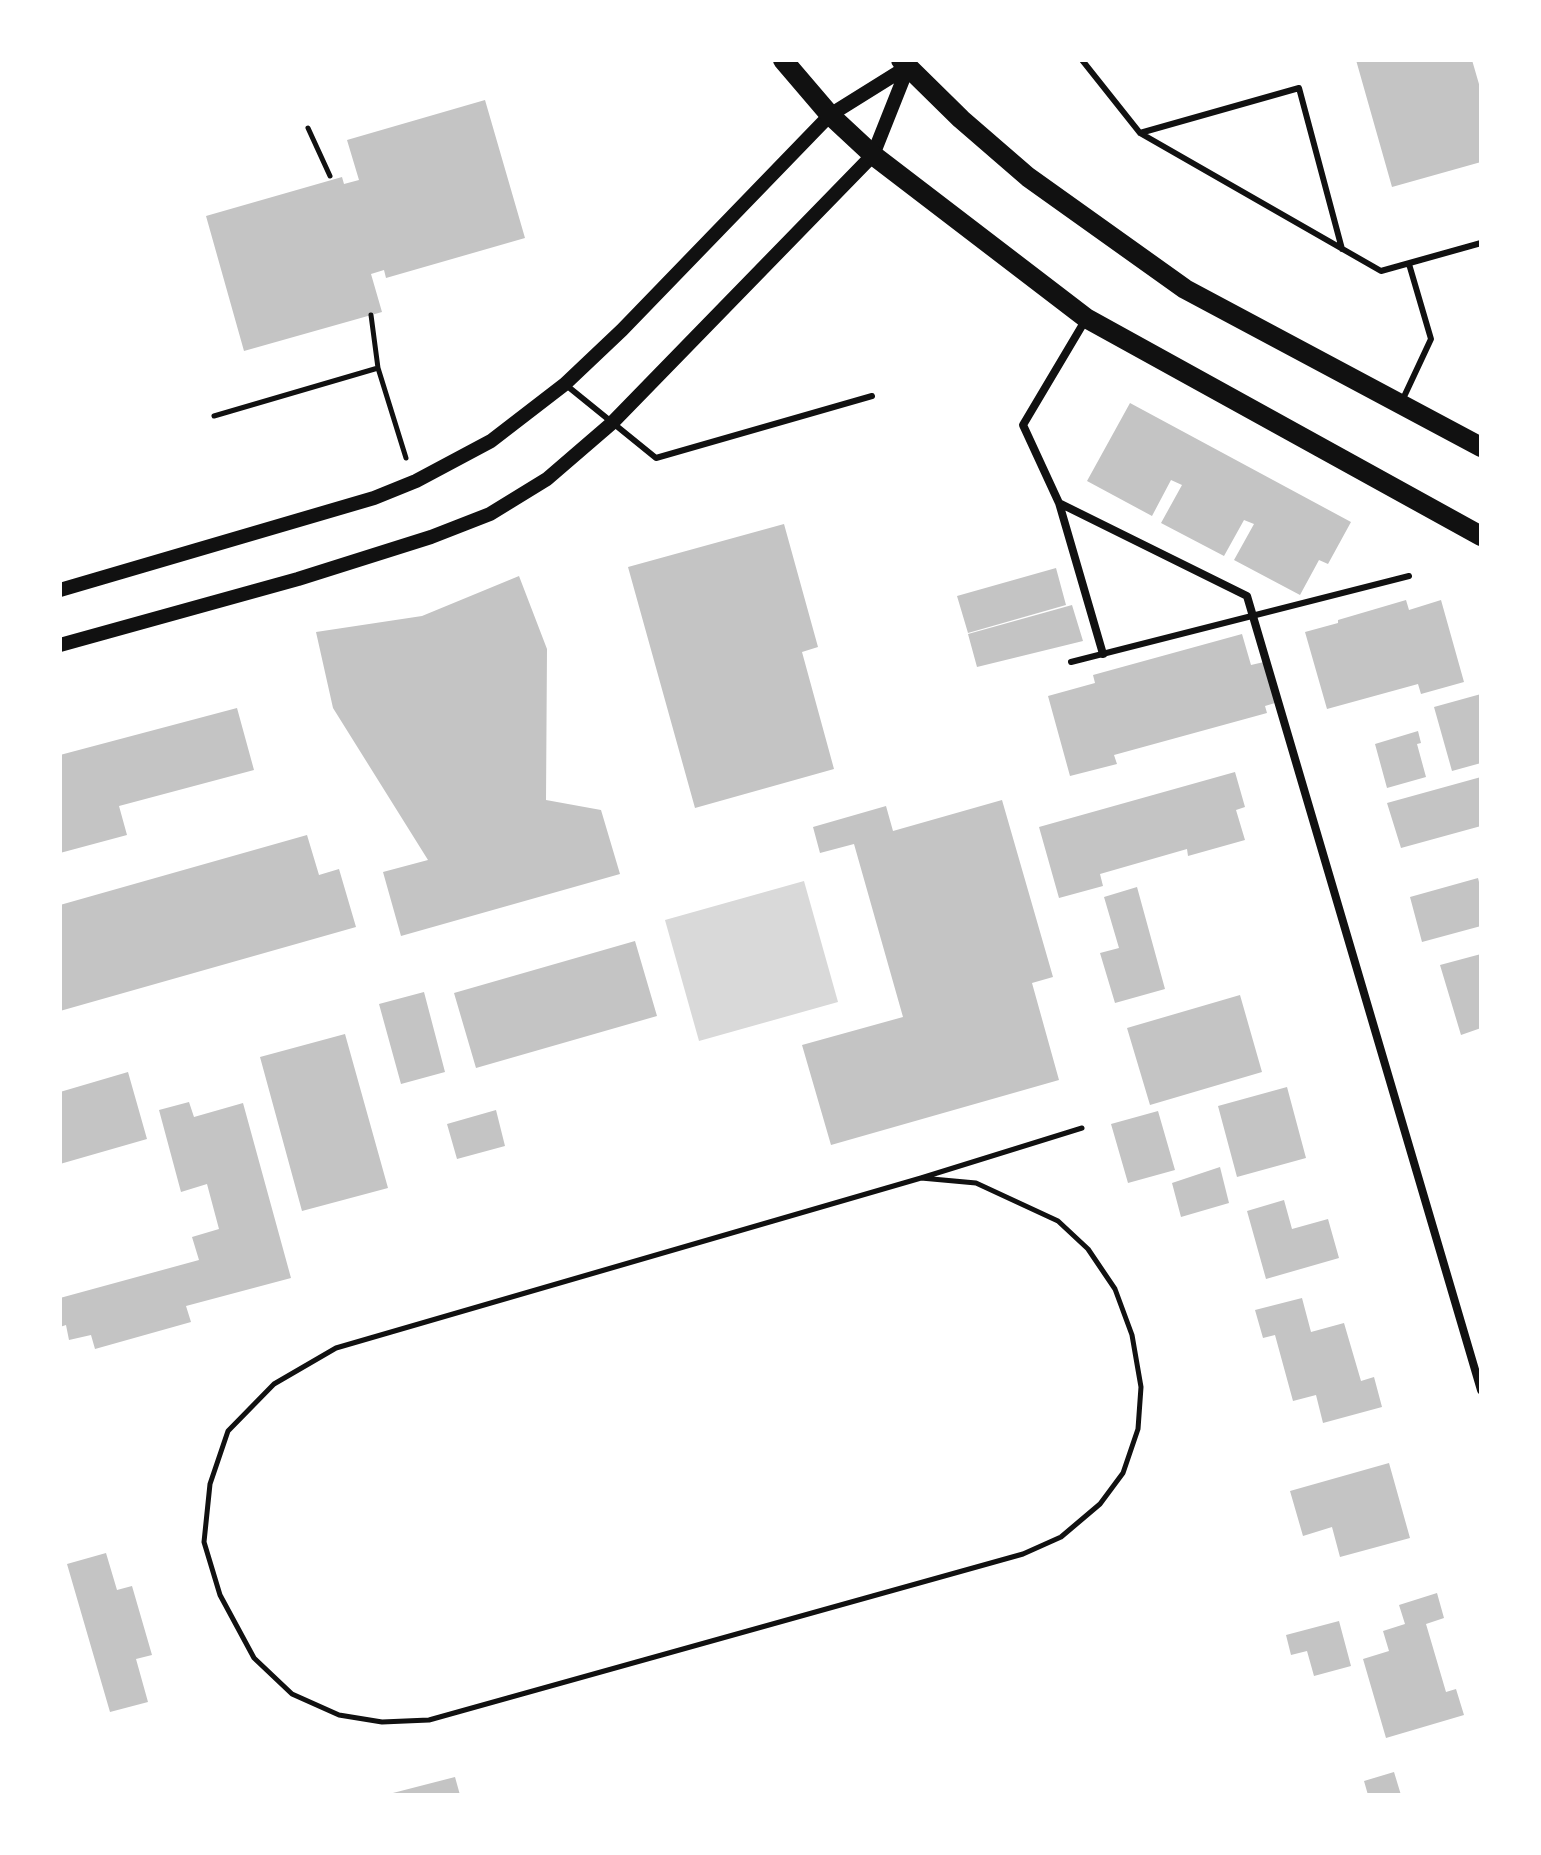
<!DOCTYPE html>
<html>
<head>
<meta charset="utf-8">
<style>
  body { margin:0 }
  #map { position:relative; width:1541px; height:1855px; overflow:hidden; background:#fff; font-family:Roboto,sans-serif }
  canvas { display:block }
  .frame { position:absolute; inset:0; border:62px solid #fff; pointer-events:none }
</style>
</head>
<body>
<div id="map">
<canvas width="1541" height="1855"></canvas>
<div class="frame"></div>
</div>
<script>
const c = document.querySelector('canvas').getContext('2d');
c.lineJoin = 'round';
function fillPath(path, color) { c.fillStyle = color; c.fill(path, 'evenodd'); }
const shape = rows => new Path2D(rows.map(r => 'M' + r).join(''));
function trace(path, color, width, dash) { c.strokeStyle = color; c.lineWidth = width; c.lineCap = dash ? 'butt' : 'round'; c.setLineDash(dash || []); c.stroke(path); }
const water = shape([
  [804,881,838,1002,699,1041,665,920]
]);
const building = shape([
  [1356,60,1472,60,1481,91,1481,162,1392,187],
  [485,100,525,238,386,278,384,270,371,274,382,312,244,351,206,216,342,177,344,184,359,180,347,140],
  [1130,403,1351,522,1328,564,1319,560,1300,595,1234,560,1254,524,1244,520,1224,556,1161,523,1182,485,1171,480,1152,516,1087,481],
  [784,524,818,647,802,652,834,769,695,808,628,567],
  [1056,568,1066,605,968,633,957,596],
  [519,576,547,649,546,800,601,810,620,874,401,936,383,872,428,860,333,708,316,632,422,616],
  [1406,600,1409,610,1441,600,1464,682,1421,694,1418,684,1327,709,1305,632,1338,623,1338,620],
  [1072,605,1083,641,977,667,968,634],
  [1242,634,1251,665,1264,662,1275,703,1265,706,1267,713,1114,755,1117,764,1070,776,1048,696,1095,683,1093,675],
  [1481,694,1481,763,1452,771,1434,707],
  [237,708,254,770,119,806,127,835,60,853,60,755],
  [1418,731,1421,743,1417,744,1426,777,1387,788,1375,744],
  [1235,772,1245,807,1236,810,1245,840,1188,856,1187,849,1100,874,1103,886,1059,898,1039,827],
  [1481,777,1481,826,1401,848,1387,803],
  [1002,800,1053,977,1032,983,1059,1080,831,1145,802,1045,903,1017,854,844,820,853,813,827,886,806,893,831],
  [307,835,319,875,339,869,356,927,60,1011,60,905],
  [1478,878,1481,890,1481,926,1422,942,1410,897],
  [1137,887,1165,989,1115,1003,1100,953,1119,948,1104,897],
  [635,941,657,1016,476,1068,454,993],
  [1481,954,1481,1028,1461,1035,1440,965],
  [424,992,445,1072,401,1084,379,1004],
  [1240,995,1262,1072,1150,1105,1127,1028],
  [345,1034,388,1188,302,1211,260,1057],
  [128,1072,147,1139,60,1164,60,1092],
  [1287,1087,1306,1158,1237,1177,1218,1106],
  [189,1102,194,1117,243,1103,291,1278,186,1306,191,1322,95,1349,91,1335,69,1340,66,1325,60,1327,60,1298,199,1260,192,1237,219,1229,207,1184,181,1192,159,1110],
  [496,1110,505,1146,457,1159,447,1124],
  [1158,1111,1175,1170,1128,1183,1111,1124],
  [1220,1167,1229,1203,1181,1217,1172,1183],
  [1284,1200,1292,1229,1328,1219,1339,1258,1266,1279,1247,1211],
  [1302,1298,1311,1332,1344,1323,1361,1381,1374,1377,1382,1407,1323,1423,1316,1395,1293,1401,1275,1335,1263,1338,1255,1310],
  [1389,1463,1410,1538,1340,1557,1332,1527,1303,1536,1290,1491],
  [106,1553,117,1590,132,1586,152,1655,136,1659,148,1702,110,1712,67,1564],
  [1437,1593,1444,1618,1426,1624,1446,1692,1456,1689,1464,1715,1386,1738,1363,1659,1389,1651,1383,1631,1405,1624,1399,1605],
  [1339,1621,1351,1666,1314,1676,1307,1651,1291,1655,1286,1635],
  [1394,1772,1401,1795,1368,1795,1364,1781],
  [455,1777,460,1795,389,1795,389,1794]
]);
const path = shape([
  [308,128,330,176],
  [371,315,378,368,406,458],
  [214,416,378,368],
  [921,1178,976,1183,1058,1221,1088,1249,1115,1289,1132,1335,1141,1387,1138,1429,1123,1473,1100,1504,1061,1537,1023,1554,429,1720,382,1722,339,1715,292,1694,254,1658,220,1595,204,1542,210,1484,228,1431,274,1384,336,1348,921,1178,1082,1128]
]);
const service = shape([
  [1082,60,1140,133,1381,271,1481,243],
  [1140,133,1299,88,1342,249],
  [566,385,656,458,872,396],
  [1402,401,1431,339,1409,264],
  [1071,662,1409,576]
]);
const minor = shape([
  [1086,319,1023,425,1059,503,1247,596,1481,1390],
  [1059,503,1103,654]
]);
const tertiary = shape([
  [60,590,374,498,416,481,491,441,565,384,622,330,830,115,907,67],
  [60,645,298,579,431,537,490,514,547,479,612,423,873,155,908,67]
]);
const primary = shape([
  [783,60,830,115,873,155,1086,318,1481,536],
  [901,60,961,119,1028,177,1185,289,1481,447]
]);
fillPath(water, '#d9d9d9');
fillPath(building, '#c4c4c4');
trace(path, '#111', 5);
trace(service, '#111', 6);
trace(minor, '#111', 8);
trace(tertiary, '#111', 14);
trace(primary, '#111', 20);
</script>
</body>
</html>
